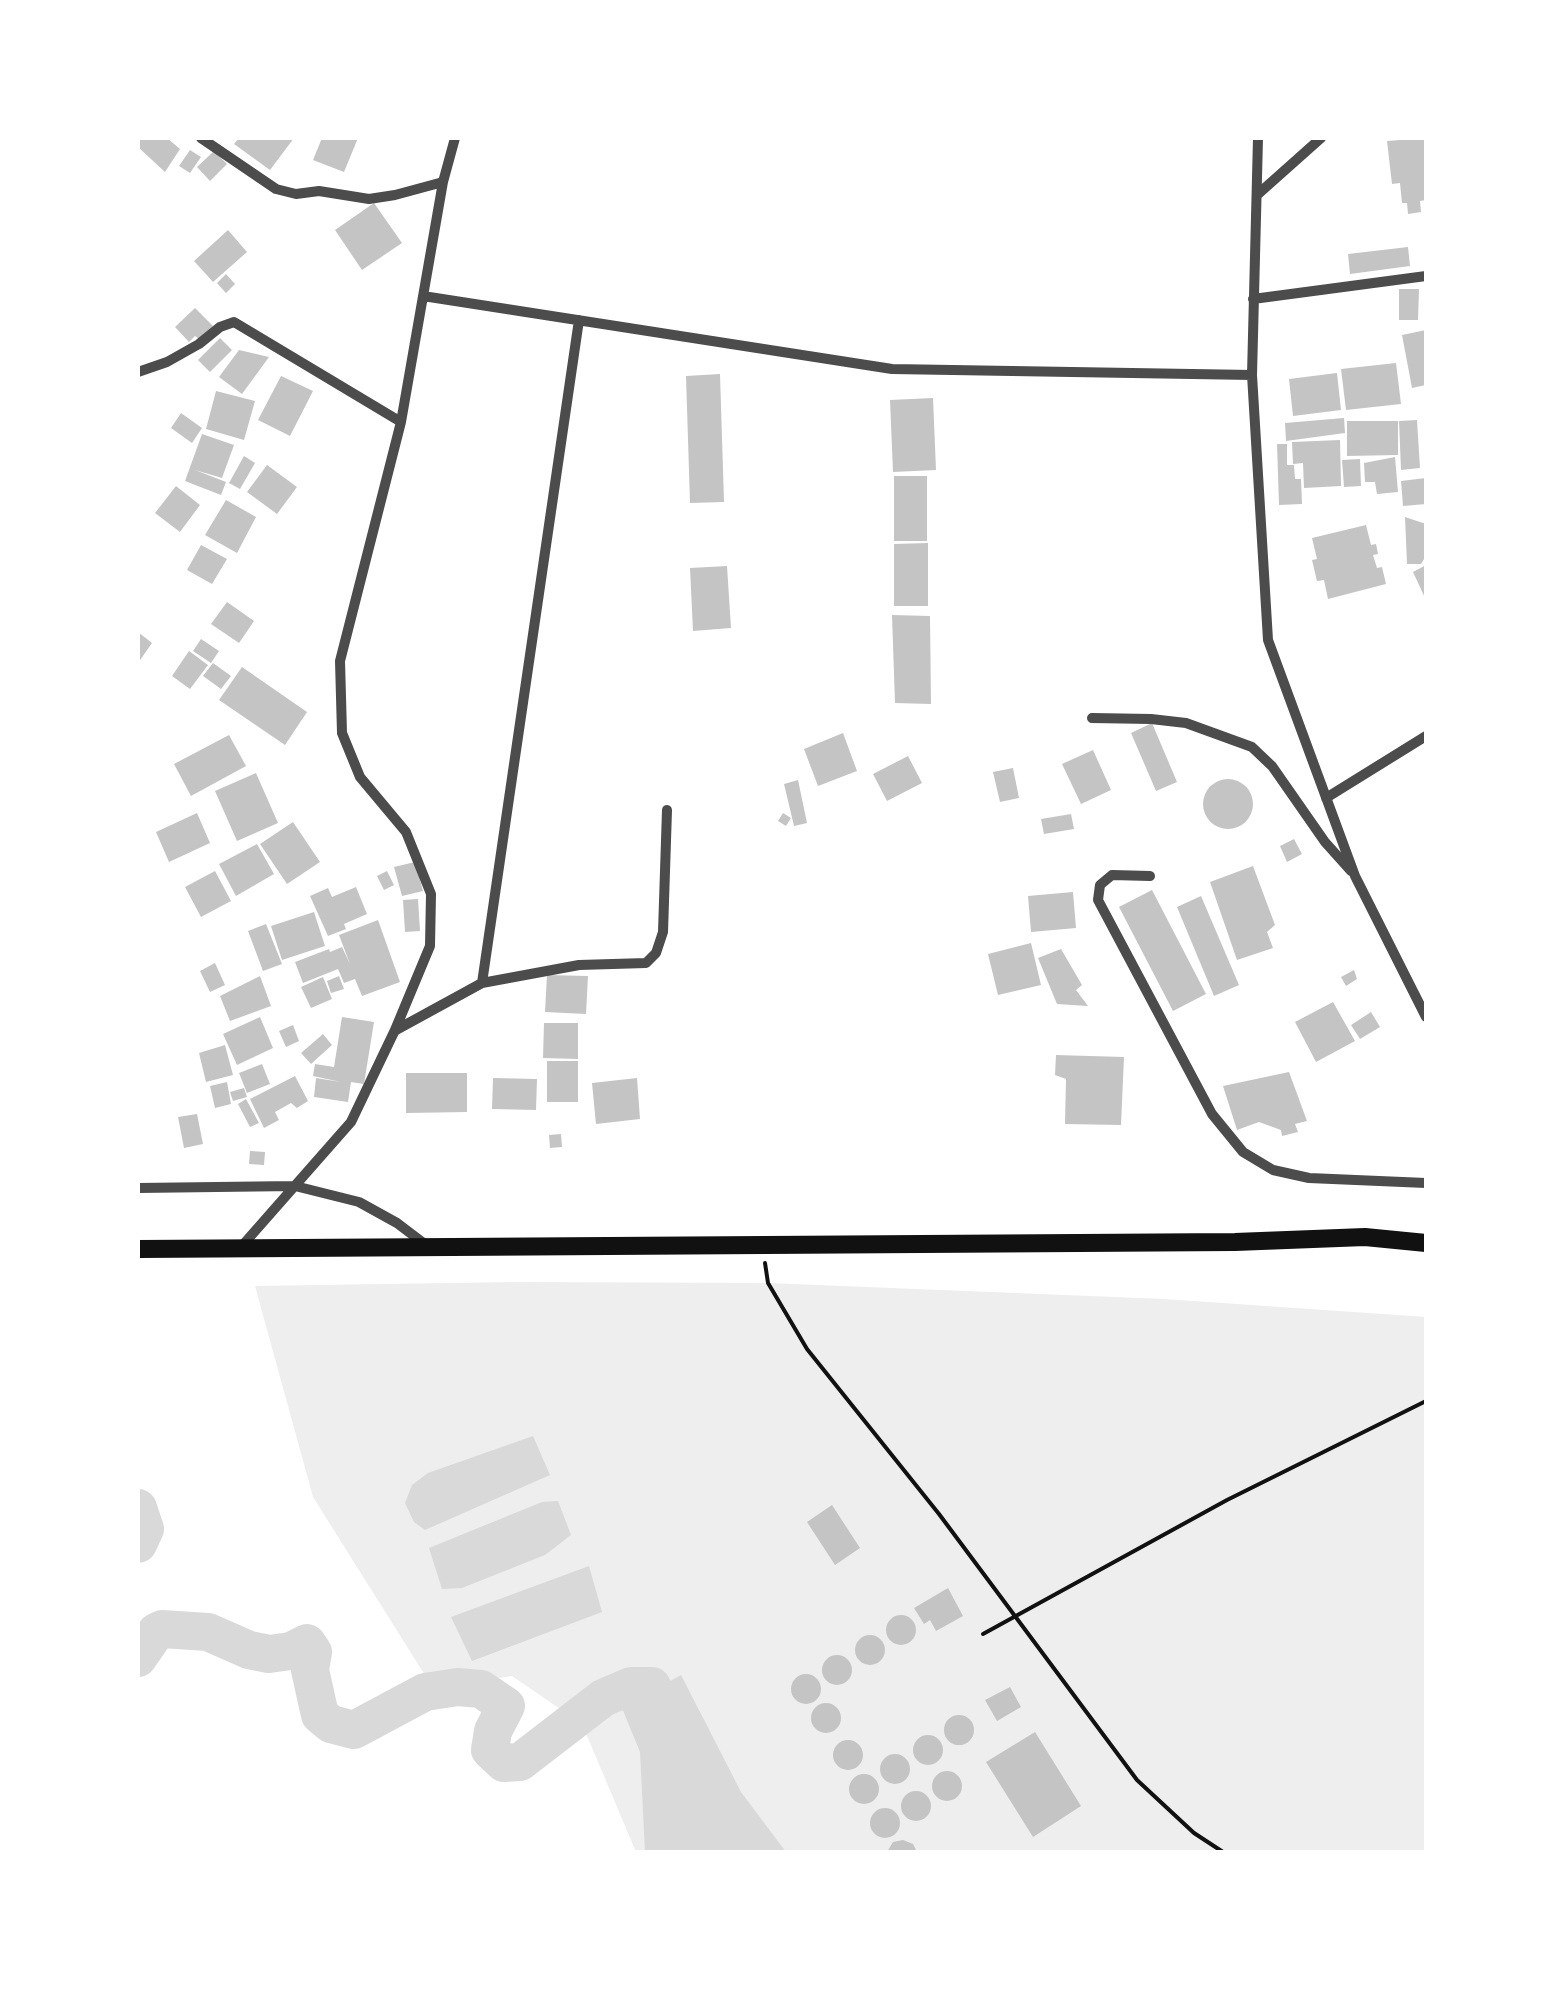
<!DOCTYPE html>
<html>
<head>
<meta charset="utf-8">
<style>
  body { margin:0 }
  #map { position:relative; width:1564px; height:1990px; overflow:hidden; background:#fff; font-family:Helvetica,sans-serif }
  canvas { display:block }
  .frame { position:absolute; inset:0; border:140px solid #fff; pointer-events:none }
</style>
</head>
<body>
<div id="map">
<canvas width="1564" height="1990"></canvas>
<div class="frame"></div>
</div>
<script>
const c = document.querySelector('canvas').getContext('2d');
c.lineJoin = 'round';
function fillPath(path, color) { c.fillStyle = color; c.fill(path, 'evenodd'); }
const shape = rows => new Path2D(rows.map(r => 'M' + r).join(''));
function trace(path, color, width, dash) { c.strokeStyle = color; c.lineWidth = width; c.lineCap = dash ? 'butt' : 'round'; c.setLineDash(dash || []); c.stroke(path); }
const green = shape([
  [515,1282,768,1283,1164,1299,1426,1317,1426,1852,636,1852,582,1724,512,1676,433,1688,313,1497,255,1286]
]);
const water = shape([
  [533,1436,550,1475,425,1530,414,1522,405,1503,412,1485,428,1473],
  [558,1501,571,1535,545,1555,462,1588,442,1589,429,1548,542,1502],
  [589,1566,602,1612,472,1661,451,1617],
  [681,1675,741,1792,786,1852,645,1852,640,1752,622,1708]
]);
const river = shape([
  [138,1508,145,1529,138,1544],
  [138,1658,156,1632,162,1629,208,1632,249,1650,269,1654,291,1651,307,1643,313,1652,310,1670,320,1715,331,1724,354,1730,425,1692,458,1687,481,1689,506,1706,493,1731,490,1750,504,1763,520,1762,603,1698,631,1686,652,1686,672,1736]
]);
const building = shape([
  [140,138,167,138,180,149,165,172,138,147],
  [239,138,294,138,270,170,234,144],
  [322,138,358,138,344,172,313,160],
  [1426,138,1426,200,1420,201,1421,212,1408,214,1407,203,1402,203,1400,183,1392,184,1387,141],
  [190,150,201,157,190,173,179,166],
  [214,151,227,164,210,181,197,167],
  [374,203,402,243,362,270,335,230],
  [228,230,247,252,213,282,194,261],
  [1408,247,1410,266,1350,274,1348,254],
  [226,274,235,284,226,293,217,283],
  [1399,289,1419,289,1418,320,1399,320],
  [195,308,213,326,199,339,195,336,189,342,175,327],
  [1426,330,1426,385,1412,388,1402,335],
  [220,338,232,350,210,372,198,360],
  [239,350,269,357,242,394,219,377],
  [1396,363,1401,404,1346,410,1341,369],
  [1337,373,1341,410,1293,416,1289,379],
  [720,374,724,502,690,503,686,376],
  [281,376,313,391,290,436,258,420],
  [216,391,255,401,244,440,206,429],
  [933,398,936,470,893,472,890,400],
  [181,413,202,428,192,443,171,428],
  [1344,418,1345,433,1286,441,1285,423],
  [1417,420,1420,468,1401,470,1399,421],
  [1347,421,1398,421,1398,455,1347,456],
  [202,434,234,445,222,478,195,470,226,482,221,495,185,481],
  [1340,440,1341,486,1304,488,1303,463,1293,464,1292,442],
  [1277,444,1287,444,1287,465,1294,465,1295,479,1301,479,1302,504,1279,505],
  [244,456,255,463,240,489,229,483],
  [1395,457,1398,492,1377,494,1375,482,1365,482,1364,463],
  [1360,459,1361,486,1344,487,1342,460],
  [267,465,297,487,277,514,247,492],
  [894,476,927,476,927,541,894,541],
  [1426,478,1426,504,1403,506,1401,481],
  [176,486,200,505,180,532,155,513],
  [226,500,256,517,237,553,205,535],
  [1405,517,1426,524,1426,556,1421,564,1407,564],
  [1366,525,1371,545,1376,544,1378,554,1373,555,1377,568,1382,567,1386,584,1328,599,1324,580,1317,581,1312,560,1317,559,1312,538],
  [928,543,928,606,894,606,894,544],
  [201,545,227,559,212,584,187,570],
  [1426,565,1426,600,1413,572],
  [727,566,731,628,693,631,690,568],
  [227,602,254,621,239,643,211,624],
  [892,615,930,616,931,704,895,703],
  [138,632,152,643,138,663],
  [201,639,219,651,211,663,193,651],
  [189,651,208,665,190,689,172,676],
  [213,663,231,676,221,689,203,676],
  [242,667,307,712,285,745,219,700],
  [1152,723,1177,782,1156,791,1131,733],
  [843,733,857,771,818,786,804,749],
  [229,735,246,766,191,796,174,764],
  [1093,750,1111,790,1081,804,1062,764],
  [908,756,922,783,887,801,873,774],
  [1013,768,1019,798,1000,802,993,772],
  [256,773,278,823,237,841,215,791],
  '1203 804a25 25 0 1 1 50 0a25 25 0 1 1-50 0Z',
  [798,780,807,823,794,826,784,784],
  [197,813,210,843,169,862,156,832],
  [783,813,791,818,786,826,778,821],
  [1071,814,1074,829,1044,834,1041,819],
  [293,822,320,862,287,884,260,844],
  [1294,839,1302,854,1287,862,1280,846],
  [257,844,274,874,236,896,219,864],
  [415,862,423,891,402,896,394,867],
  [1253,866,1275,925,1267,932,1273,948,1237,960,1210,882],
  [215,871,231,901,201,917,185,887],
  [387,871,394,885,384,890,377,876],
  [356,887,367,914,344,924,346,929,328,936,310,896,328,888,332,897],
  [1152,890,1206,994,1173,1011,1119,907],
  [1073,892,1076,928,1031,932,1028,896],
  [1201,896,1239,985,1214,996,1177,907],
  [418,899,420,931,405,932,403,900],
  [314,912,325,946,282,960,271,926],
  [378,920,400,982,362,996,355,979,344,983,338,969,303,983,295,962,329,949,330,952,342,947,350,964,339,935],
  [266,924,282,964,263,971,248,931],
  [1031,943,1041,985,998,995,988,954],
  [1061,949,1082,985,1076,990,1088,1006,1057,1004,1038,958],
  [215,963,225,985,210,992,200,971],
  [1354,970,1357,979,1346,986,1341,977],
  [547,975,588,976,586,1014,545,1012],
  [260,976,271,1006,230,1021,220,996],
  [339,976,344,989,331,993,327,981],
  [323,977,332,999,311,1008,301,987],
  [1333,1002,1355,1041,1316,1062,1295,1022],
  [1371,1012,1380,1027,1360,1039,1351,1025],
  [260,1017,273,1048,237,1065,223,1034],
  [342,1017,374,1022,364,1084,351,1082,348,1102,314,1097,316,1078,341,1082,313,1076,315,1064,334,1067],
  [544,1023,578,1023,578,1059,543,1058],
  [293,1025,299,1041,286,1047,279,1031],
  [323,1034,332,1045,311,1064,301,1053],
  [225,1045,233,1075,206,1082,199,1053],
  [1056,1055,1124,1057,1121,1125,1065,1124,1066,1079,1055,1075],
  [547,1061,578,1061,578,1102,547,1102],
  [262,1064,270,1084,247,1093,239,1073],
  [1289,1072,1307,1121,1295,1124,1298,1132,1282,1136,1281,1130,1259,1122,1237,1130,1223,1086],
  [406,1073,467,1073,467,1112,406,1113],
  [295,1076,308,1101,297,1108,291,1103,275,1112,279,1120,264,1128,250,1099],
  [493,1078,537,1079,536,1110,492,1109],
  [637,1078,640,1119,596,1124,592,1083],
  [227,1082,231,1104,215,1108,210,1086],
  [244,1088,247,1097,233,1101,230,1092],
  [246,1099,259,1123,250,1127,238,1104],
  [197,1114,203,1144,184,1148,178,1117],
  [561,1134,562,1147,550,1148,549,1135],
  [250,1151,265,1152,264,1165,249,1164],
  [832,1505,860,1548,835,1565,807,1522],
  [948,1588,963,1616,936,1631,930,1620,924,1624,914,1608],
  '886 1630a15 15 0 1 1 30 0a15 15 0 1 1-30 0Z',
  '855 1650a15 15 0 1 1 30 0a15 15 0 1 1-30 0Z',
  '822 1670a15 15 0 1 1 30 0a15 15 0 1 1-30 0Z',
  '791 1689a15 15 0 1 1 30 0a15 15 0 1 1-30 0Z',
  [1010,1687,1021,1707,997,1721,985,1700],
  '811 1718a15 15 0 1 1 30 0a15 15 0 1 1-30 0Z',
  '944 1730a15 15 0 1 1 30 0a15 15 0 1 1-30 0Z',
  [1035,1732,1081,1806,1033,1837,986,1762],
  '913 1750a15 15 0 1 1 30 0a15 15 0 1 1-30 0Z',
  '833 1755a15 15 0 1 1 30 0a15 15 0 1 1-30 0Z',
  '880 1769a15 15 0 1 1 30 0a15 15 0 1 1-30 0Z',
  '932 1786a15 15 0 1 1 30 0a15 15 0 1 1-30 0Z',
  '849 1789a15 15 0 1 1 30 0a15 15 0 1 1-30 0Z',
  '901 1806a15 15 0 1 1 30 0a15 15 0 1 1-30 0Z',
  '870 1823a15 15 0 1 1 30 0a15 15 0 1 1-30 0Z',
  [903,1840,913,1844,917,1852,887,1852,893,1842]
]);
const path = shape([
  [765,1263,768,1283,807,1349,939,1514,1137,1780,1194,1833,1223,1852],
  [983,1634,1227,1500,1426,1401]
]);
const minor = shape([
  [201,138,276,189,296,194,319,191,369,199,395,195,443,182],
  [1258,138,1252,375,1268,640,1355,876,1426,1017],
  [1257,195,1321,138],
  [423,296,892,369,1252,375],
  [1253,299,1426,276],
  [138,372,167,362,199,344,220,327,234,322,401,422],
  [1092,718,1151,719,1186,723,1252,747,1272,766,1325,842,1351,871],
  [1326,798,1426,736],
  [1150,876,1112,875,1100,885,1098,900,1212,1114,1243,1152,1273,1170,1309,1178,1426,1183],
  [482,983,579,320],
  [396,1030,482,983,579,965,646,963,656,953,663,932,667,810],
  [138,1188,295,1186,359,1202,397,1223,426,1245],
  [241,1247,351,1122,395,1030,430,946,431,894,406,832,360,777,342,733,340,661,401,422,443,182,455,138]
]);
const trunk = shape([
  [138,1249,1235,1242,1365,1237,1426,1243]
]);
fillPath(green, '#eee');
fillPath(water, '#d9d9d9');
trace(river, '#d9d9d9', 38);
fillPath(building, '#c4c4c4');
trace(path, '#111', 4);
trace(minor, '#4c4c4c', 10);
trace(trunk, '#111', 18);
</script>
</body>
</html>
